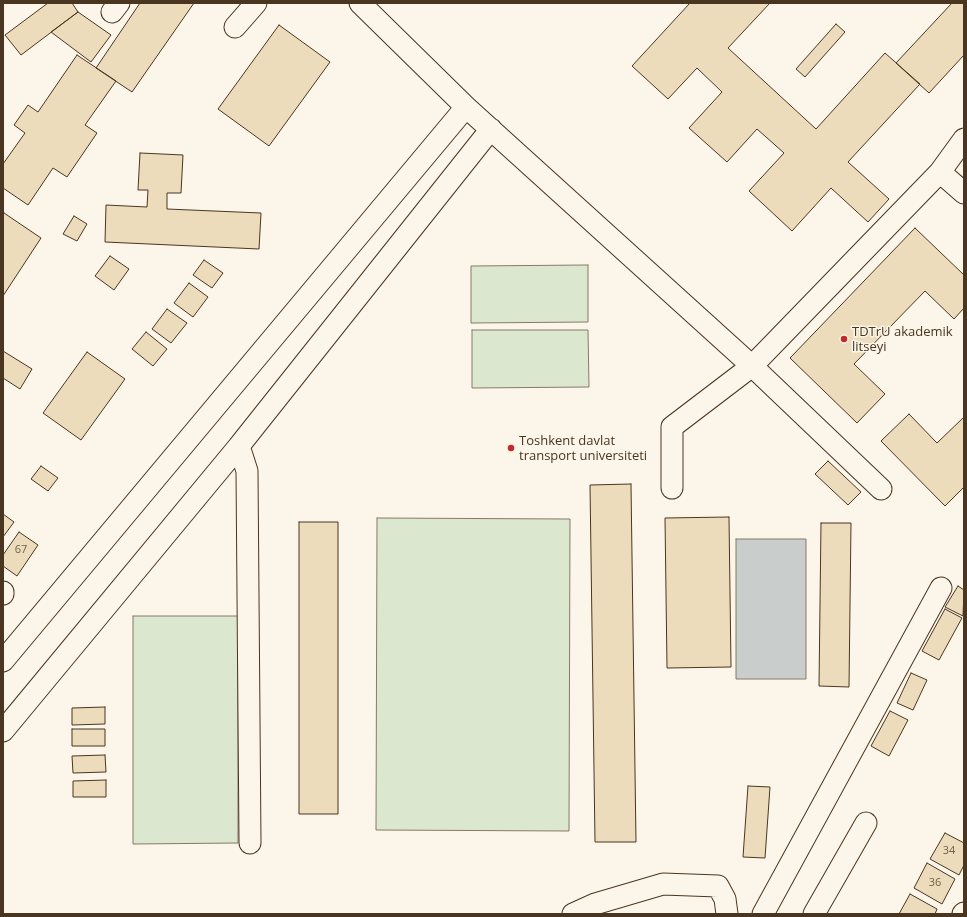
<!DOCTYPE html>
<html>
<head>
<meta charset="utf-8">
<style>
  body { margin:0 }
  #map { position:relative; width:967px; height:917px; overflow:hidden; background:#fbf6e9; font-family:"Open Sans",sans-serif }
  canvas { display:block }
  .frame { position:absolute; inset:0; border:4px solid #4a3520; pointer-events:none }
</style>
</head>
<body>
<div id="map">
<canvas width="967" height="917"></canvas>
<div class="frame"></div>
</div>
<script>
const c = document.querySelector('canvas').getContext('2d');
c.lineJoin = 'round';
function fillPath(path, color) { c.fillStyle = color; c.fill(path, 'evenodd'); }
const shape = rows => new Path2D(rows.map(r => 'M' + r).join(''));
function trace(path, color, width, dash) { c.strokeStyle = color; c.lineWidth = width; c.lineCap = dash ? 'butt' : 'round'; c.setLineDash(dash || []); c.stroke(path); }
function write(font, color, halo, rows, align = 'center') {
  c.font = font + ' "Open Sans",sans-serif'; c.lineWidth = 3; c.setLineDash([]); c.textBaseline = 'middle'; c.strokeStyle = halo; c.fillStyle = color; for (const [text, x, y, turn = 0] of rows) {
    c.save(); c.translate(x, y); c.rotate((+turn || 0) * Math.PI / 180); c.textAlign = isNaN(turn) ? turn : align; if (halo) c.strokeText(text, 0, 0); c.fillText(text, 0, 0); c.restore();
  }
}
const green = shape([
  [588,265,588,322,471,323,471,266,588,265],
  [472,330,588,330,589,387,472,388,472,330],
  [377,518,570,519,569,831,376,830,377,518],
  [133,616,238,616,238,843,133,844,133,616]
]);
const water = shape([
  [736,539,806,539,806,679,736,679,736,539]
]);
const building = shape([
  [48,3,72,3,78,12,21,55,5,35,48,3],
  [140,3,194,3,132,92,96,68,140,3],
  [690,3,770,3,728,48,816,129,885,53,920,84,848,162,889,199,868,222,831,188,792,231,749,191,784,153,757,129,727,162,689,128,722,92,697,68,668,99,632,66,690,3],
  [952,3,964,3,964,55,929,93,896,63,952,3],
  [78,12,111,35,91,62,51,32,78,12],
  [836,24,845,32,805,77,796,69,836,24],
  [279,25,330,62,269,146,218,109,279,25],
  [77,55,116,81,85,125,97,133,67,177,53,168,28,205,3,188,3,164,25,133,14,125,28,105,38,112,77,55],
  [140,153,183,155,181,193,167,193,167,209,261,213,259,249,105,242,106,205,147,207,148,190,138,190,140,153],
  [4,213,41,238,3,296,3,214,4,213],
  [74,216,87,224,77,241,63,234,74,216],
  [915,228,964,275,964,308,954,319,925,291,854,364,885,394,857,423,790,358,915,228],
  [110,256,129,269,114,290,95,276,110,256],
  [204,260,223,273,212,288,193,275,204,260],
  [189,283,208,297,193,317,174,303,189,283],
  [167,309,187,323,171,343,152,329,167,309],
  [146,332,167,349,153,366,132,349,146,332],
  [3,351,32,369,20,389,3,378,3,351],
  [87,352,125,379,81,440,43,413,87,352],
  [909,414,937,443,964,417,964,487,945,506,881,441,909,414],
  [828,461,861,492,848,505,815,474,828,461],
  [41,466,58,478,48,491,31,479,41,466],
  [631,484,636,842,595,842,590,485,631,484],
  [3,514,14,522,3,537,3,514],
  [729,517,731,667,667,668,665,518,729,517],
  [299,522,338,522,338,814,299,814,299,522],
  [821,523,851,523,849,687,819,686,821,523],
  [19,532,38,545,17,576,3,566,3,555,19,532],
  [958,586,964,590,963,616,945,607,958,586],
  [945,609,962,618,939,660,922,651,945,609],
  [911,673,927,680,913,710,897,703,911,673],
  [105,707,105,724,72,725,72,708,105,707],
  [890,711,908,720,889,756,871,746,890,711],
  [72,729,105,729,105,746,72,746,72,729],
  [105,755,106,772,73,773,72,756,105,755],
  [106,780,106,797,73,797,73,781,106,780],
  [748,786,770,787,765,858,743,857,748,786],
  [945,833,964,843,964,865,959,875,930,859,945,833],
  [927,863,955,879,942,904,914,888,927,863],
  [910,894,937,909,935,914,899,914,910,894]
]);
const minor = shape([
  [360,3,466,107,752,366,881,489],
  [112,12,119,3],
  [235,27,256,3],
  [940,172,964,193],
  [672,488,672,427,752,366,940,172,964,139],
  [3,592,3,594],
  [3,661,466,107],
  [3,731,239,446],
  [250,843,247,471,239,446,491,129],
  [573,914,595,904,663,884,718,886,725,899,727,914],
  [763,914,941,588],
  [814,914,866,823],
  [963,914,964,913]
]);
const markers = [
  [844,339,4,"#c62828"],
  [511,448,4,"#c62828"]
];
const numberNames = [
  ["67",21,550],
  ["34",949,851],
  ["36",935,883]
];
const poiNames = [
  ["TDTrU akademik",852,332],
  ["litseyi",852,347],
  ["Toshkent davlat",519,441],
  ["transport universiteti",519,456]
];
fillPath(green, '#dce7d0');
trace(green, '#887966', 1);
fillPath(water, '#c9cecd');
trace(water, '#887966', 1);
fillPath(building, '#ecdcbc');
trace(building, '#4a3520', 1);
trace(minor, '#4a3520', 23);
trace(minor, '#fbf6e9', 21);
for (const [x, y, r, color] of markers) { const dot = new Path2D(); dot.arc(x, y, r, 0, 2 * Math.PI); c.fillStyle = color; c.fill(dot); trace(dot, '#fbf6e9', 1.5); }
write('11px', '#725f47', null, numberNames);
write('13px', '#4a3520', '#fbf6e9', poiNames, 'left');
</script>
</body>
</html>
